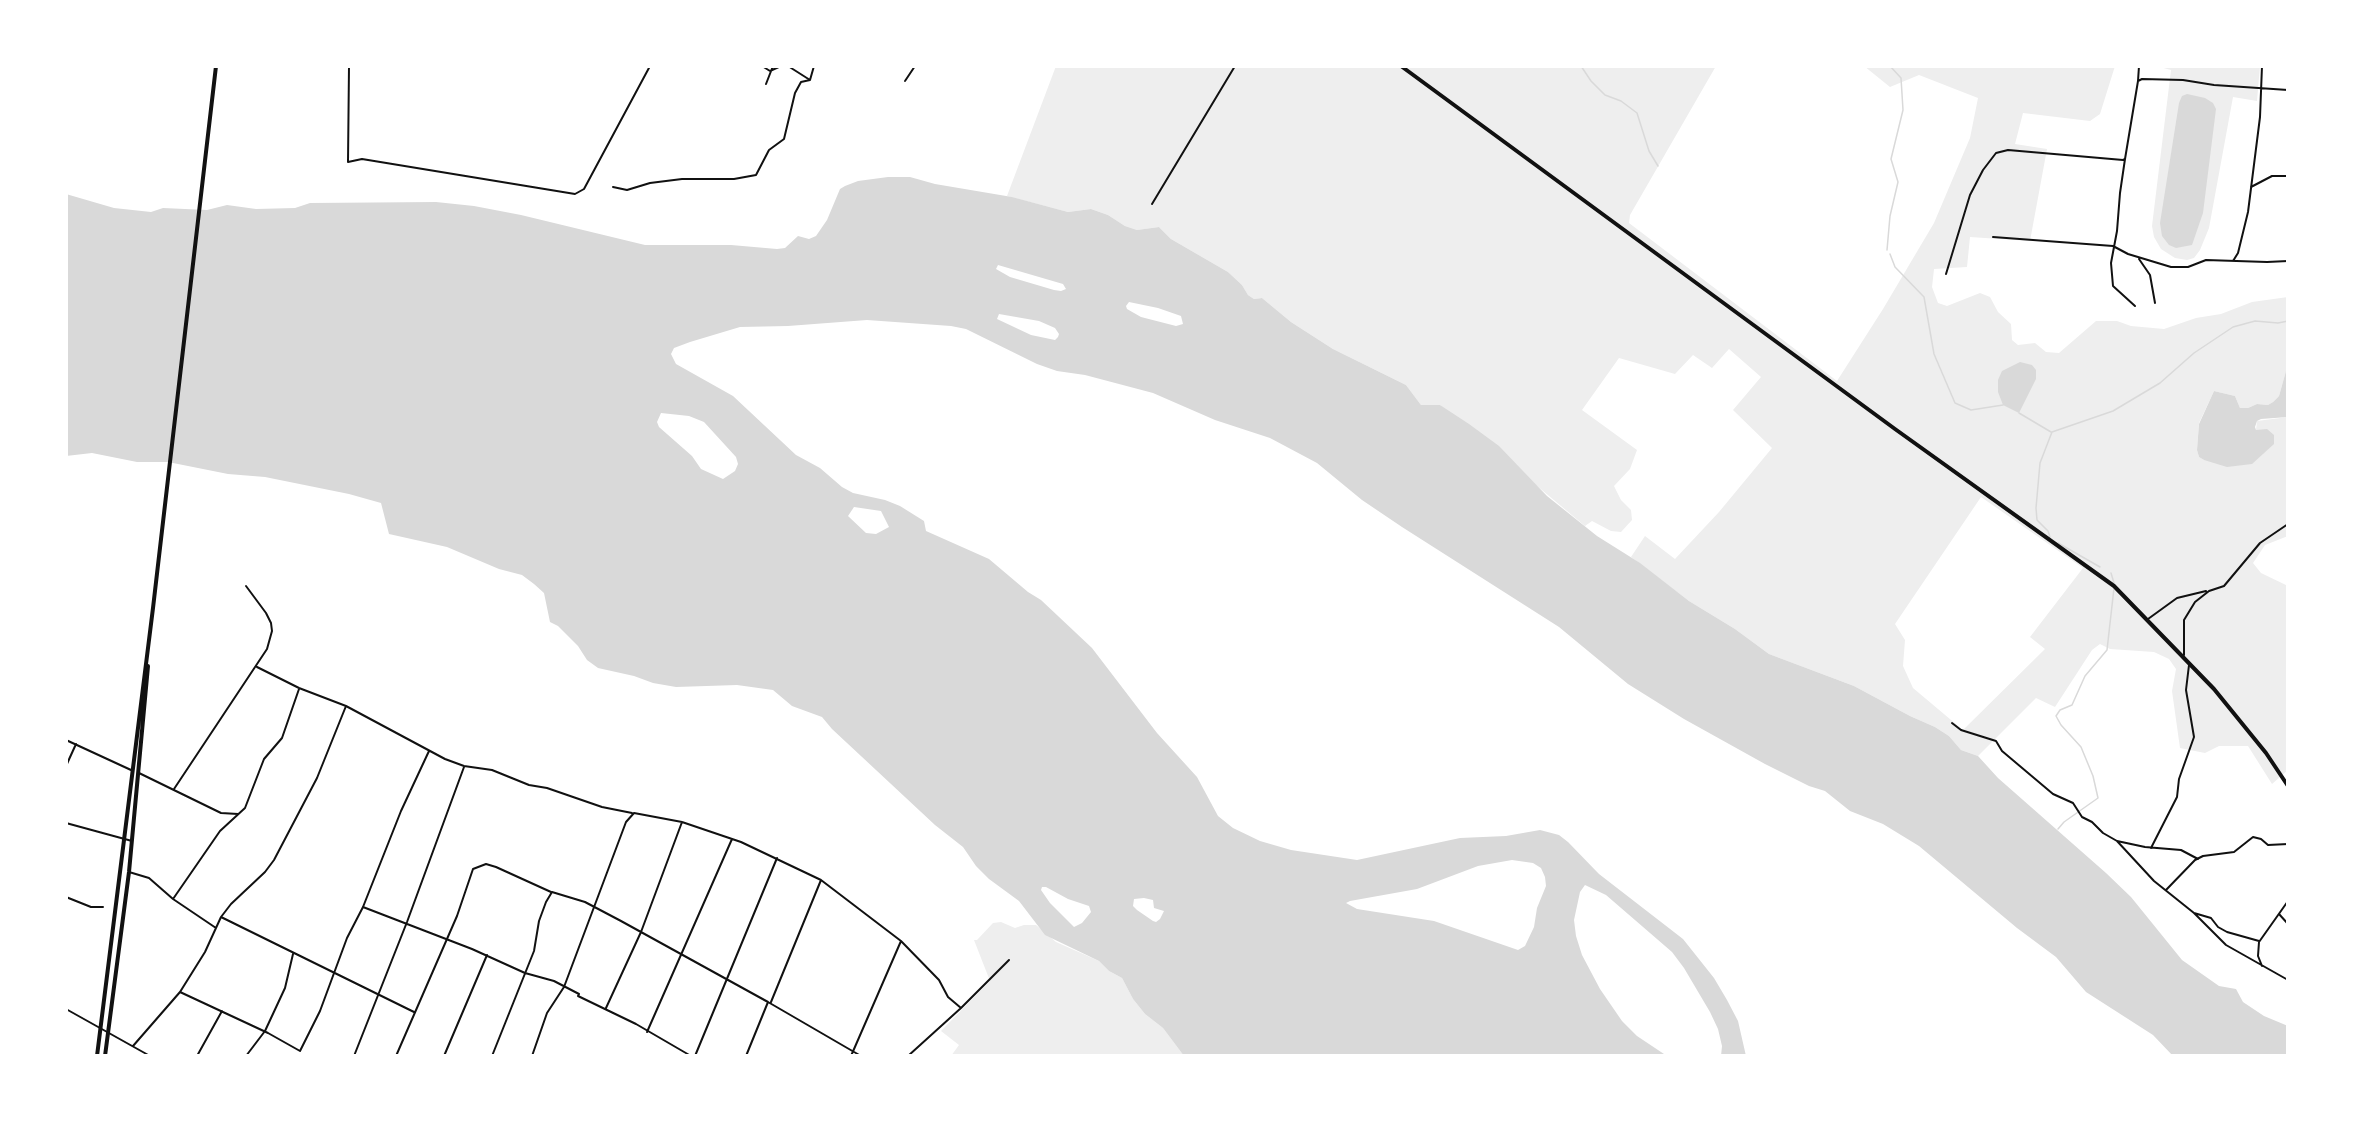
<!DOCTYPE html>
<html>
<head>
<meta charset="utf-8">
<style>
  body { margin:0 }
  #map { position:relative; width:2354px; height:1122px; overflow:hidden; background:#fff; font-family:"DejaVu Sans",sans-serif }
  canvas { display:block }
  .frame { position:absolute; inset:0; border:68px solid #fff; pointer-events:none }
</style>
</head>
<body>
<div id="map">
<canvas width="2354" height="1122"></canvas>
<div class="frame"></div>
</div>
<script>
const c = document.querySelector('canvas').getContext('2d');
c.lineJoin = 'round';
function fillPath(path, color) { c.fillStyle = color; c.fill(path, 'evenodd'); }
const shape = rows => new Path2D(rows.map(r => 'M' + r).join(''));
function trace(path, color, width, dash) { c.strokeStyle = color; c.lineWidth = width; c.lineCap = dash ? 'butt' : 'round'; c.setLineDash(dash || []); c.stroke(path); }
const green = shape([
  [1056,66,1716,66,1630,215,1629,223,1837,381,1883,309,1934,223,1970,138,1978,98,1919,75,1890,87,1864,66,2115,66,2100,114,2090,121,2023,113,2015,144,2047,149,2030,241,1970,237,1967,267,1934,269,1932,287,1938,303,1947,306,1980,293,1990,297,1998,312,2011,324,2012,340,2018,345,2035,343,2046,352,2059,353,2096,321,2117,321,2131,326,2164,329,2196,318,2221,314,2252,302,2288,297,2288,364,2279,396,2273,402,2268,405,2257,404,2248,408,2240,408,2235,396,2214,391,2199,423,2197,450,2199,457,2204,460,2257,458,2270,447,2256,430,2257,421,2288,417,2288,536,2265,545,2253,563,2261,573,2288,586,2288,770,2272,784,2248,746,2219,746,2205,753,2180,748,2172,691,2176,669,2169,659,2154,652,2110,649,2100,644,2092,650,2055,707,2036,698,1978,756,1961,750,1949,736,1935,727,1910,716,1854,686,1769,654,1735,629,1689,601,1631,557,1645,536,1675,559,1719,512,1772,448,1733,410,1761,377,1729,349,1712,368,1693,355,1675,374,1619,358,1582,410,1637,450,1630,469,1614,486,1621,500,1631,510,1632,520,1621,532,1611,531,1592,521,1585,526,1440,405,1421,405,1406,385,1333,349,1291,322,1262,298,1254,299,1248,295,1242,285,1228,272,1171,239,1159,227,1137,230,1125,226,1108,215,1091,209,1068,212,1007,196],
  [1981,497,2083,568,2030,637,2045,649,1963,730,1913,688,1903,666,1905,640,1895,624],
  [2156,66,2260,66,2257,101,2233,97,2209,228,2200,250,2194,258,2187,260,2175,258,2161,249,2154,237,2152,226,2171,70],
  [1001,922,1015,928,1024,925,1036,925,1056,942,1099,961,1109,971,1122,978,1133,999,1145,1014,1163,1028,1184,1056,951,1056,959,1045,941,1031,990,981,974,940,977,940,993,923]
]);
const water = shape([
  [2187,94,2205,98,2213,103,2216,109,2203,213,2192,245,2176,248,2169,245,2162,236,2160,223,2179,103,2182,96],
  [888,177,910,177,935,184,1012,197,1068,212,1091,209,1108,215,1125,226,1137,230,1159,227,1171,239,1228,272,1242,285,1248,295,1254,299,1262,298,1291,322,1333,349,1406,385,1421,405,1440,405,1469,424,1499,446,1547,496,1597,536,1640,563,1689,601,1735,629,1769,654,1854,686,1910,716,1935,727,1949,736,1961,750,1978,756,1998,778,2106,873,2131,897,2182,960,2219,986,2236,989,2243,1002,2264,1016,2288,1026,2288,1056,2173,1056,2153,1035,2086,992,2056,957,2017,928,1919,846,1883,824,1850,811,1825,791,1809,786,1765,764,1684,719,1628,684,1559,627,1402,527,1362,500,1317,463,1270,438,1215,420,1153,393,1085,375,1057,371,1037,364,966,329,951,326,867,320,788,326,740,327,690,342,674,348,671,354,676,364,733,396,796,455,820,468,842,487,853,493,885,500,900,506,924,521,926,531,989,559,1028,592,1041,600,1092,648,1157,733,1197,777,1218,816,1233,828,1260,841,1291,850,1357,860,1460,838,1506,836,1540,830,1559,835,1568,842,1599,874,1683,939,1714,978,1727,1000,1738,1021,1746,1056,1721,1056,1722,1046,1718,1029,1710,1012,1684,968,1672,952,1606,895,1585,885,1580,892,1574,920,1576,936,1582,955,1600,989,1622,1021,1637,1036,1667,1056,1184,1056,1163,1028,1145,1014,1133,999,1122,978,1109,971,1099,961,1045,935,1019,901,989,879,976,866,963,847,935,825,832,729,822,717,792,706,773,690,737,685,676,687,653,683,634,676,598,668,587,660,578,646,558,626,550,622,544,593,534,584,522,575,499,569,447,547,389,534,381,503,349,494,265,477,228,474,168,462,137,462,92,453,66,456,66,194,114,208,151,212,163,208,207,210,227,205,256,209,295,208,310,203,436,202,474,206,521,215,645,245,731,245,777,249,785,248,798,236,809,239,816,236,827,220,840,189,845,186,858,181],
  [998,265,1063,284,1066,289,1061,291,1054,290,1010,277,996,269],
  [1129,302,1158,308,1181,316,1183,324,1176,326,1141,317,1127,309,1126,306],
  [999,314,1039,321,1055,328,1059,334,1058,337,1055,340,1031,335,997,319],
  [661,413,689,416,704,422,736,457,738,464,735,471,723,479,701,469,692,456,659,427,657,422],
  [854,507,881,511,889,527,876,534,866,533,848,516],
  [1512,860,1533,863,1541,868,1545,877,1546,886,1537,908,1534,927,1525,946,1518,950,1434,921,1357,909,1346,903,1350,901,1417,889,1478,866],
  [1046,887,1068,899,1089,906,1091,912,1082,923,1074,927,1050,903,1041,890,1042,887],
  [1144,898,1153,900,1154,908,1164,911,1160,919,1156,922,1153,921,1137,910,1133,906,1134,899],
  [2020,362,2032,365,2036,370,2036,379,2019,413,2003,405,1998,392,1998,380,2002,371],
  [2288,364,2288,417,2261,419,2257,421,2255,427,2256,430,2267,429,2274,435,2274,444,2252,464,2227,467,2204,460,2199,457,2197,450,2199,424,2214,391,2235,396,2240,408,2248,408,2257,404,2268,405,2273,402,2279,396]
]);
const stream = shape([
  [1581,66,1591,81,1605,95,1621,101,1637,113,1649,151,1658,166],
  [1887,250,1890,216,1898,182,1891,159,1903,110,1901,78,1890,66],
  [1890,254,1895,267,1924,297,1934,354,1955,403,1971,410,2003,405],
  [2019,413,2051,432],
  [2050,537,2048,531,2037,520,2036,508,2040,463,2052,432,2113,411,2160,383,2194,353,2233,327,2255,321,2278,323,2288,321],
  [2058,543,2100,567],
  [2111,573,2114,583],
  [2058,829,2064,822,2098,798,2093,776,2081,747,2061,725,2056,716,2060,710,2072,705,2085,676,2107,650,2114,588]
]);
const minor = shape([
  [349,66,348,162,362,159,575,194,584,189,650,66],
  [762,66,770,71,781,66],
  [788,66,810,80],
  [905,81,915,66],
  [2138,81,2139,66],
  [766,84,773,66],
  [2125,159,2120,193,2117,231,2111,263,2113,286,2135,306],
  [613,187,627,190,650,183,682,179,734,179,756,175,769,150,784,139,795,93,801,82,810,80,814,66],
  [2251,187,2272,176,2288,176],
  [1152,204,1235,66],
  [1993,237,2113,246,2128,254,2171,267,2188,267,2206,260,2267,262,2288,261],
  [2139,259,2150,275,2155,303],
  [2233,261,2238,253,2248,212,2260,117,2262,66],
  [1946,274,1970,195,1983,170,1996,153,2008,150,2123,160,2125,159,2138,81,2142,79,2183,80,2214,85,2288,90],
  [2148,619,2177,598,2206,591],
  [2184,655,2184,620,2195,602,2209,591,2224,586,2260,543,2288,524],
  [257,667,299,688,346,706,445,759,464,766,492,770,529,785,547,788,602,807,632,813],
  [1952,723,1961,730,1996,741,2002,751,2053,794,2073,803,2082,817,2092,822,2103,833,2117,841,2154,881,2194,913,2226,945,2288,980],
  [66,740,131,770],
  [66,766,76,744],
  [139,773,221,813,238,814],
  [174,789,267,649,272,631,271,623,266,613,246,586],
  [66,823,132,841],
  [2117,841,2145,847,2181,850,2198,859],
  [2151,848,2177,797,2179,779,2194,737,2186,690,2189,665],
  [129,872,149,878,173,899,216,928],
  [2166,890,2195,860,2203,856,2234,852,2253,837,2261,839,2268,845,2288,844],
  [66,897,91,907,103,907],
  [173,899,220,831,245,808,264,759,282,738,299,689],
  [363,907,472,949,525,973,554,981,579,994,578,996,636,1024,691,1056],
  [2194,913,2211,918,2218,927,2227,932,2259,941],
  [2279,914,2288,924],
  [221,917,414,1012],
  [2262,966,2258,956,2259,942,2288,901],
  [180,992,268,1033,300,1051,320,1011,347,938,363,907,401,811,429,751],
  [771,1002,821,880],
  [606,1008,641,932,682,822],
  [66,1009,150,1056],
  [647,1032,732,839],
  [133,1046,180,992,205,952,221,917,231,904,265,872,274,860,317,778,346,706],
  [197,1056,222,1011],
  [246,1056,265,1031,285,988,293,954],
  [354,1056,407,922,464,767],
  [396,1056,457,916,473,869,486,864,496,867,551,892],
  [444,1056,487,955],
  [492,1056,534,951,539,921,546,902,552,892,585,902,621,921,768,1002,861,1056],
  [532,1056,547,1013,564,987,626,822,634,813,682,822,741,842,821,880,901,941,939,980,948,997,961,1008],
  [695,1056,777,858],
  [746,1056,768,1002],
  [851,1056,901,941],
  [908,1056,961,1008,1009,960]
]);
const secondary = shape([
  [1401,66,1895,429,2114,586,2214,689,2266,753,2288,786]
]);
const primary = shape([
  [97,1056,153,608,216,66],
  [105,1056,129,872,148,666]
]);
fillPath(green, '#eee');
fillPath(water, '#d9d9d9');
trace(stream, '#d9d9d9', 1.5);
trace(minor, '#111', 2);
trace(secondary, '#111', 4);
trace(primary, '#111', 4);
</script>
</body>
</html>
